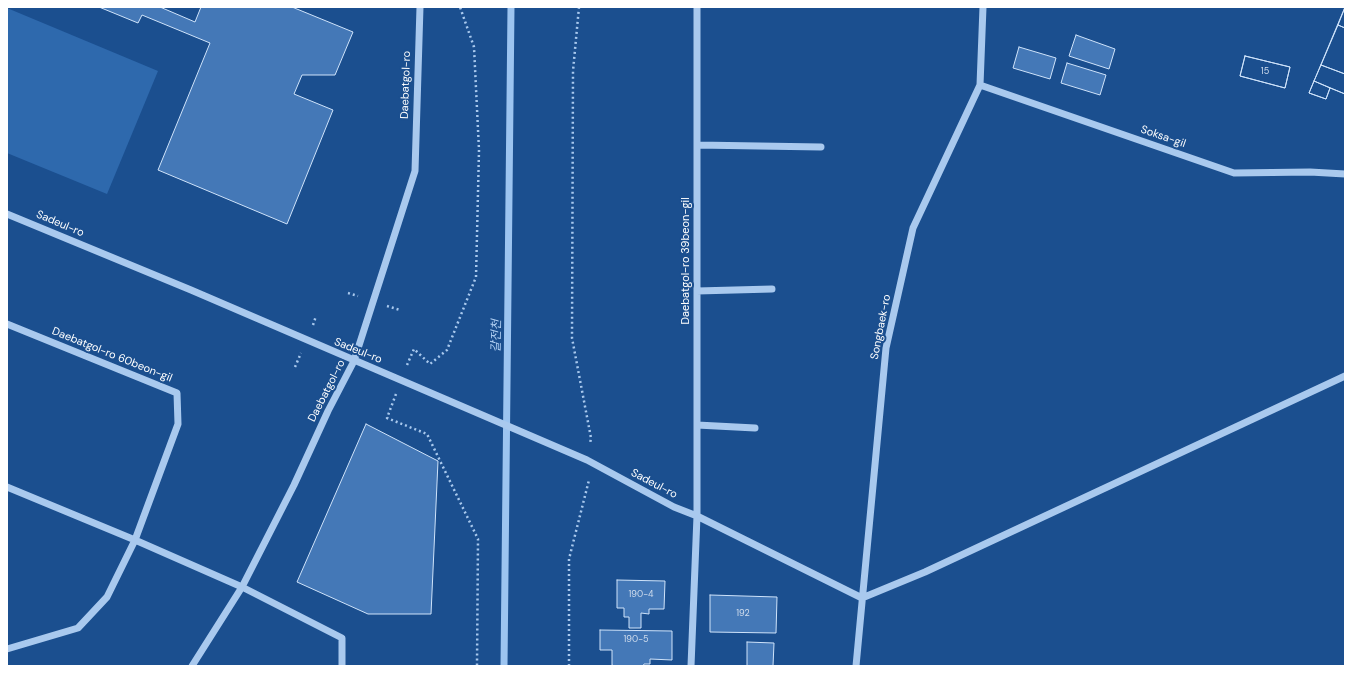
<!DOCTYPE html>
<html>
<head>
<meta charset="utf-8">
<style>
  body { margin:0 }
  #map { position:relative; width:1352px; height:673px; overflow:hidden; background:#1b4f8f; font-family:"DM Sans",sans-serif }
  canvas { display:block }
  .frame { position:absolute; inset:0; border:8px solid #fff; pointer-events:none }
</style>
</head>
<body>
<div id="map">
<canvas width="1352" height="673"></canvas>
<div class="frame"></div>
</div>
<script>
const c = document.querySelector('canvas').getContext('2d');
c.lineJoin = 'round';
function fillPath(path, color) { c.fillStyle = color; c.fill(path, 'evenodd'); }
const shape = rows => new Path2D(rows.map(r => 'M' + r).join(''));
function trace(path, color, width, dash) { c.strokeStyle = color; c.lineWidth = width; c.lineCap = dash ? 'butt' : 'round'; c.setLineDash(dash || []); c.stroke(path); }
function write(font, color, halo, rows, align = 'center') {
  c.font = font + ' "DM Sans","Noto Sans KR",sans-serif'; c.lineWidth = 4; c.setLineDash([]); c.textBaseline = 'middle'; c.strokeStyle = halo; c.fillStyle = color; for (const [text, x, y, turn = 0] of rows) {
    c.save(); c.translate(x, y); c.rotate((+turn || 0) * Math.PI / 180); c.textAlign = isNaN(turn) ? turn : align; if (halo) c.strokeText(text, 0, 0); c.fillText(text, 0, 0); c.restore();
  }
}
const green = shape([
  [7,8,158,71,107,194,7,153]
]);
const stream = shape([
  [504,666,511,7]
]);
const building = shape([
  [99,7,160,7,195,22,201,7,292,7,353,32,335,75,302,75,294,94,333,110,287,224,158,170,210,43,142,15,138,23,99,7],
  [1345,7,1345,94,1330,88,1326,99,1309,93,1345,7],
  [1344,10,1345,10,1345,28,1338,25,1344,10],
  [1338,25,1345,28,1345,74,1321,65,1338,25],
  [1076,35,1115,49,1109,69,1069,56,1076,35],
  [1019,47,1056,58,1050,79,1013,68,1019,47],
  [1245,56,1290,67,1285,88,1240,76,1245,56],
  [1245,56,1290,67,1285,88,1240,76,1245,56],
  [1067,63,1106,75,1100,95,1061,83,1067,63],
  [1321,65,1345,74,1345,94,1314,81,1321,65],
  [1314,81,1330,88,1326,99,1309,93,1314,81],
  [366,424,438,461,431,614,368,614,297,582,366,424],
  [617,580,665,581,664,609,649,609,649,614,641,613,641,628,629,628,629,617,624,617,624,608,617,608,617,580],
  [710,595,777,597,776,633,710,632,710,595],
  [600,630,672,631,672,660,650,659,650,664,644,664,643,666,614,666,612,665,612,650,600,650,600,630],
  [747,642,774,643,773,666,747,666,747,642]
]);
const path = shape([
  [579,7,573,71,572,338,591,438,590,444],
  [348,293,358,296],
  [387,306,400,310],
  [313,325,316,316],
  [407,365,414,349,430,364,447,350,476,277,479,150,474,47,460,7],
  [295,367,301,353],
  [396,394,387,418,427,434,478,539,477,666],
  [569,666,569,559,589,480]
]);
const minor = shape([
  [980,85,1234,173,1310,172,1345,174],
  [697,145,821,147],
  [7,214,191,290,587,460,674,507,697,516,862,598],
  [697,291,772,289],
  [7,324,177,393,178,424,135,540,107,597,78,628,7,649],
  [697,425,755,428],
  [7,487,135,540,242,587,342,638,342,666],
  [862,598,925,572,1345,376],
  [192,666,242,587,294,485,328,411,354,361,415,171,420,7],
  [691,666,697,516,697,7],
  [856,666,886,348,913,228,980,85,983,7]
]);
const numberNames = [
  ["15",1265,72],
  ["190-4",641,595],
  ["192",743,614],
  ["190-5",636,640]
];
const streetNames = [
  ["Daebatgol-ro",406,85,-88],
  ["Soksa-gil",1163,137,19],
  ["Sadeul-ro",60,224,23],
  ["Daebatgol-ro 39beon-gil",686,261,-90],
  ["Songbaek-ro",881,327,-79],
  ["Sadeul-ro",358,351,22],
  ["Daebatgol-ro 60beon-gil",112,355,22],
  ["Daebatgol-ro",327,391,-63],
  ["Sadeul-ro",654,484,28]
];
const waterNames = [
  ["갈전천",497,336,-89]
];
fillPath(green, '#2e69ad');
trace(stream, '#9cc4f0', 7);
fillPath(building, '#4478b7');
trace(building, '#cfe3fa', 1);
trace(path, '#a9c9ee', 2.5, [2, 3]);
trace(minor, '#a9c9ee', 7);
write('9px', '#d0dded', null, numberNames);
write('11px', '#fff', '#1b4f8f', streetNames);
write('italic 12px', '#b5d3f5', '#1b4f8f', waterNames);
</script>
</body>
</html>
